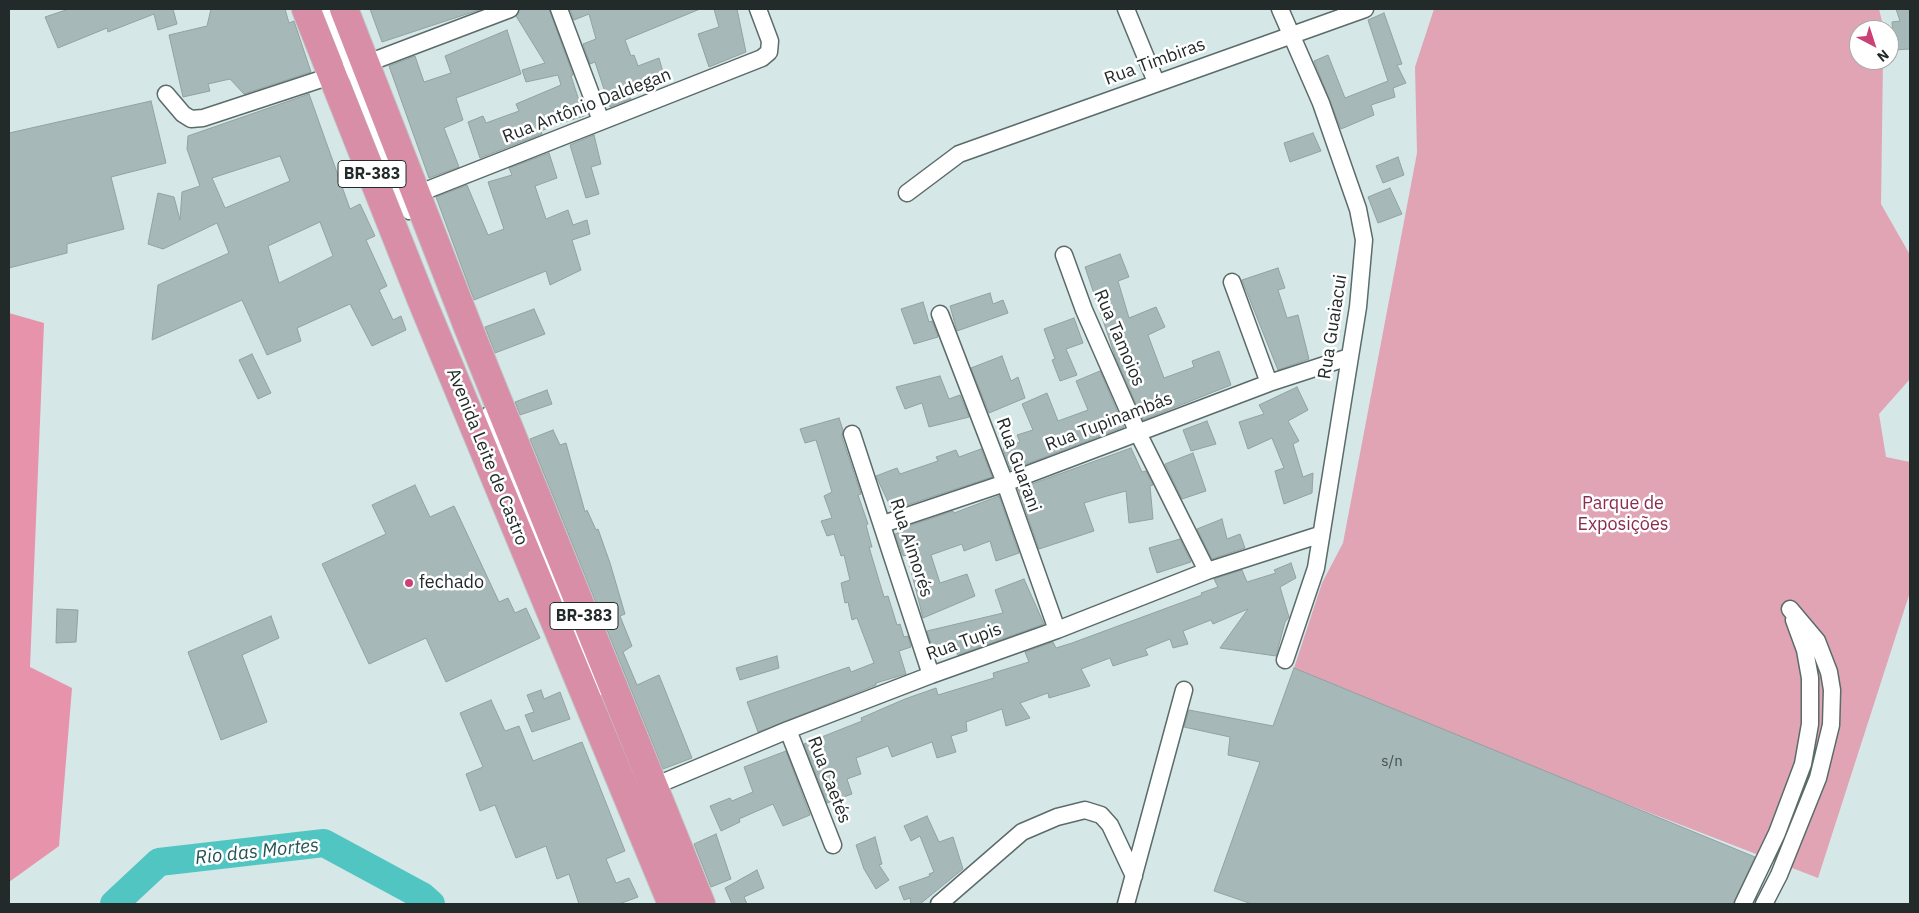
<!DOCTYPE html>
<html>
<head>
<meta charset="utf-8">
<style>
  body { margin:0 }
  #map { position:relative; width:1919px; height:913px; overflow:hidden; background:#d5e7e7; font-family:"IBM Plex Sans",sans-serif }
  canvas { display:block }
  .frame { position:absolute; inset:0; border:10px solid #232a2a; pointer-events:none }
  .north { position:absolute; left:1849px; top:20px; width:50px; height:50px; box-sizing:border-box; background:#fff; border:1px solid #a7aaaa; border-radius:50%; rotate:140deg; font-size:14px; font-weight:700; line-height:20px; text-align:center; color:#232a2a }
  .north::after { content:''; display:block; margin:auto; width:18px; height:22px; background:#cb4075; clip-path:polygon(50% 0,100% 100%,50% 72%,0 100%) }
</style>
</head>
<body>
<div id="map">
<canvas width="1919" height="913"></canvas>
<div class="frame"></div>
<div class="north">N</div>
</div>
<script>
const c = document.querySelector('canvas').getContext('2d');
c.lineJoin = 'round';
function fillPath(path, color) { c.fillStyle = color; c.fill(path, 'evenodd'); }
const shape = rows => new Path2D(rows.map(r => 'M' + r).join(''));
function trace(path, color, width, dash) { c.strokeStyle = color; c.lineWidth = width; c.lineCap = dash ? 'butt' : 'round'; c.setLineDash(dash || []); c.stroke(path); }
function write(font, color, halo, rows, align = 'center') {
  c.font = font + ' "IBM Plex Sans",sans-serif'; c.lineWidth = 5; c.setLineDash([]); c.textBaseline = 'middle'; c.strokeStyle = halo; c.fillStyle = color; for (const [text, x, y, turn = 0] of rows) {
    c.save(); c.translate(x, y); c.rotate((+turn || 0) * Math.PI / 180); c.textAlign = isNaN(turn) ? turn : align; if (halo) c.strokeText(text, 0, 0); c.fillText(text, 0, 0); c.restore();
  }
}
const green = shape([
  [1434,9,1879,9,1884,30,1859,30,1859,60,1883,60,1881,204,1910,255,1910,379,1879,414,1886,457,1910,462,1910,592,1818,878,1485,749,1294,668,1322,583,1343,543,1417,153,1415,67]
]);
const forest = shape([
  [9,313,44,323,30,667,72,688,59,846,9,882]
]);
const river = shape([
  [114,904,159,862,324,843,422,896,431,904]
]);
const building = shape([
  [69,9,173,9,177,24,158,30,154,14,108,32,107,28,58,48,45,17,69,9],
  [211,9,285,9,289,23,294,21,311,72,244,94,230,79,208,84,210,91,183,97,169,35,207,26,211,9],
  [370,9,482,9,382,42,370,9],
  [520,9,549,9,573,75,571,76,584,116,558,124,541,131,542,134,480,158,468,122,483,116,486,123,519,111,516,104,561,85,558,75,526,82,522,70,545,63,516,16,520,9],
  [570,9,700,9,625,40,631,56,634,55,638,66,659,58,666,83,630,96,631,99,610,107,595,62,590,64,583,44,596,39,589,14,574,20,570,9],
  [714,9,737,9,746,52,709,67,698,34,719,27,714,9],
  [1896,9,1910,9,1910,49,1894,50,1892,22,1900,21,1896,9],
  [1384,13,1402,64,1397,65,1406,83,1393,88,1395,97,1371,105,1374,115,1341,129,1314,61,1328,55,1345,98,1388,81,1368,20,1384,13],
  [507,30,521,74,456,98,463,120,444,128,459,167,429,178,389,66,415,56,424,82,451,73,445,56,507,30],
  [309,94,350,209,360,204,375,236,366,240,387,286,379,290,393,320,401,316,406,330,372,346,350,304,297,328,301,341,267,355,242,300,152,340,158,285,229,253,217,223,163,249,148,244,158,193,174,197,180,220,182,192,200,186,187,149,188,136,309,94],
  [280,156,290,181,225,208,212,178,280,156],
  [320,222,333,256,279,283,268,246,320,222],
  [151,101,166,163,111,177,124,229,67,244,67,253,9,268,9,133,151,101],
  [1313,133,1321,151,1290,162,1284,143,1313,133],
  [594,135,601,164,591,167,599,194,586,198,570,145,594,135],
  [549,153,557,178,535,186,546,219,568,210,573,225,587,220,590,234,572,240,581,270,550,285,546,271,474,300,436,197,467,185,488,235,504,229,488,182,512,175,509,168,549,153],
  [1398,157,1404,175,1383,183,1376,166,1398,157],
  [1390,188,1402,214,1378,223,1368,197,1390,188],
  [1120,254,1129,277,1118,281,1129,318,1156,307,1165,327,1148,335,1164,378,1194,367,1192,361,1219,351,1231,385,1143,420,1115,356,1085,267,1120,254],
  [1278,268,1285,288,1278,290,1287,318,1298,315,1309,359,1278,370,1242,280,1278,268],
  [990,293,993,304,1003,300,1008,313,957,331,950,306,990,293],
  [923,302,929,322,932,321,938,337,914,344,901,309,923,302],
  [534,309,545,334,495,353,485,327,534,309],
  [1074,318,1083,343,1066,349,1077,375,1060,381,1052,360,1055,359,1044,329,1074,318],
  [252,354,271,393,258,399,239,360,252,354],
  [1002,356,1011,381,1018,377,1025,398,989,413,971,368,1002,356],
  [1100,371,1124,427,1011,470,1003,449,1020,442,1017,435,1033,430,1022,404,1047,393,1058,421,1088,410,1076,381,1100,371],
  [940,376,949,399,960,395,969,417,929,427,922,403,905,409,896,387,940,376],
  [1297,387,1308,410,1288,421,1299,441,1293,444,1303,477,1313,473,1312,493,1284,504,1275,471,1284,468,1272,438,1248,449,1239,422,1264,414,1259,405,1297,387],
  [547,390,552,404,520,415,515,402,547,390],
  [839,418,843,430,842,437,861,494,858,495,868,524,866,525,872,547,869,547,884,597,888,596,897,625,900,624,904,637,908,636,911,647,899,651,906,674,876,683,876,685,758,732,747,702,849,667,851,672,874,663,857,618,852,620,848,602,845,603,841,583,850,580,844,555,841,556,834,534,827,536,821,521,832,518,824,496,832,492,816,440,805,443,800,429,839,418],
  [1207,421,1216,444,1191,451,1183,430,1207,421],
  [553,430,560,445,566,443,585,512,587,510,596,530,598,529,610,563,625,614,620,616,632,646,623,652,637,685,659,675,692,758,663,769,530,439,553,430],
  [1131,448,1142,472,1146,471,1153,485,1150,486,1153,519,1129,523,1126,491,1107,496,1084,503,1094,531,1039,549,1018,489,1131,448],
  [981,449,992,477,892,510,876,476,897,468,900,474,938,461,936,457,956,450,959,457,981,449],
  [1193,453,1206,491,1182,499,1165,464,1193,453],
  [415,485,430,517,454,506,499,602,508,598,515,613,526,608,540,638,446,682,426,638,369,664,322,564,386,534,372,505,415,485],
  [999,496,1019,553,996,561,990,541,964,551,962,544,931,555,940,583,967,574,975,596,923,618,907,555,903,556,895,534,901,532,900,529,953,511,954,513,999,496],
  [1222,519,1227,539,1240,534,1245,548,1212,559,1197,529,1222,519],
  [1180,539,1191,562,1157,573,1149,548,1180,539],
  [1291,563,1296,578,1280,587,1289,617,1285,622,1276,656,1220,648,1248,609,1213,624,1211,620,1183,631,1188,644,1173,648,1170,639,1145,649,1148,655,1131,660,1113,666,1110,658,1081,669,1090,686,1049,698,1048,693,1020,703,1030,718,1006,726,1002,709,966,722,967,731,951,736,956,752,937,758,932,742,892,757,888,746,856,758,861,774,847,779,852,794,827,803,804,744,862,721,861,718,905,699,936,688,938,695,994,678,993,673,1029,662,1025,652,1053,642,1056,648,1072,643,1202,595,1201,593,1218,587,1214,579,1242,570,1247,582,1276,573,1274,570,1291,563],
  [1024,579,1044,624,958,655,956,651,936,658,927,631,1003,613,995,590,1024,579],
  [57,609,78,610,76,642,56,643,57,609],
  [271,616,279,638,242,655,267,722,221,740,188,652,271,616],
  [777,656,779,668,740,680,736,668,777,656],
  [1294,668,1755,857,1733,904,1252,904,1214,891,1260,762,1228,755,1230,737,1184,727,1189,710,1273,726,1294,668],
  [541,690,544,699,560,692,570,719,532,732,525,715,534,712,527,695,541,690],
  [491,700,505,731,519,726,533,761,582,742,625,851,606,859,616,883,629,878,638,897,619,904,579,904,569,874,557,879,546,846,516,858,495,805,480,811,466,774,483,767,460,713,491,700],
  [786,751,810,815,783,826,773,804,739,819,740,822,721,831,710,806,730,798,732,801,753,792,744,767,786,751],
  [927,816,939,842,953,837,963,869,920,904,911,904,910,898,904,900,899,887,930,876,929,874,934,872,920,836,911,841,904,826,927,816],
  [716,834,731,879,711,887,694,844,716,834],
  [875,837,882,864,879,865,889,880,876,889,864,869,856,845,875,837],
  [757,870,764,888,744,897,747,904,732,904,725,888,757,870]
]);
const pedestrian = shape([
  [328,9,409,213],
  [488,413,598,690]
]);
const minor = shape([
  [559,9,601,121],
  [1126,9,1156,82],
  [1280,9,1321,103,1358,209,1364,240,1358,307,1316,568,1285,660],
  [166,94,183,114,191,119,203,118,352,69,510,9],
  [907,193,959,154,1365,9],
  [417,194,762,58,769,52,770,41,758,9],
  [1064,255,1084,310,1138,433,1207,571],
  [1232,282,1269,383],
  [940,314,1005,483,1057,630],
  [852,434,931,675],
  [883,524,1005,483,1269,383,1349,357],
  [788,730,833,845],
  [647,792,652,787,788,730,931,675,1057,630,1207,571,1319,535],
  [939,904,1022,832,1057,817,1085,810,1101,815,1110,825,1134,876],
  [1126,904,1184,690],
  [1743,904,1777,833,1803,764,1810,724,1810,678,1805,650,1794,620],
  [1764,904,1779,875,1818,778,1831,725,1832,690,1829,672,1817,641,1790,609]
]);
const trunk = shape([
  [306,9,422,301,672,904],
  [344,9,468,327,701,904]
]);
const markers = [
  [409,583,5,"#cb4075"]
];
const numberNames = [
  ["s/n",1392,762]
];
const shields = [
  [372,174,68],
  [584,616,68]
];
const shieldNames = [
  ["BR-383",372,174],
  ["BR-383",584,616]
];
const streetNames = [
  ["Rua Timbiras",1155,62,-20],
  ["Rua Antônio Daldegan",587,106,-21],
  ["Rua Guaiacui",1333,327,-81],
  ["Rua Tamoios",1119,338,67],
  ["Rua Tupinambás",1109,422,-21],
  ["Avenida Leite de Castro",487,457,68],
  ["Rua Guarani",1018,465,70],
  ["Rua Aimorés",911,548,72],
  ["Rua Tupis",964,642,-20],
  ["Rua Caetés",829,780,69]
];
const parkNames = [
  ["Parque de",1623,504],
  ["Exposições",1623,525]
];
const poiNames = [
  ["fechado",419,583]
];
const waterNames = [
  ["Rio das Mortes",257,852,-6]
];
fillPath(green, '#e0a4b4');
fillPath(forest, '#e793ab');
trace(river, '#50c5c2', 28);
fillPath(building, '#a6b8b7');
trace(building, '#91a2a1', 1);
trace(pedestrian, '#5a6b6a', 15);
trace(minor, '#5a6b6a', 19);
trace(trunk, '#c1c3c3', 30);
trace(pedestrian, '#fff', 12);
trace(minor, '#fff', 16);
trace(trunk, '#d88ea6', 28);
for (const [x, y, r, color] of markers) { const dot = new Path2D(); dot.arc(x, y, r, 0, 2 * Math.PI); c.fillStyle = color; c.fill(dot); trace(dot, '#fff', 2); }
write('15px', '#444e4d', null, numberNames);
for (const [x, y, w] of shields) { const box = new Path2D(); box.roundRect(x - w / 2, y - 13.5, w, 27, 4); c.fillStyle = '#fff'; c.fill(box); trace(box, '#232a2a', 1); }
write('bold 16px', '#232a2a', null, shieldNames);
write('18px', '#232a2a', '#fff', streetNames);
write('18px', '#8b2b4f', '#fff', parkNames);
write('18px', '#232a2a', '#fff', poiNames, 'left');
write('italic 19px', '#225453', '#fff', waterNames);
</script>
</body>
</html>
